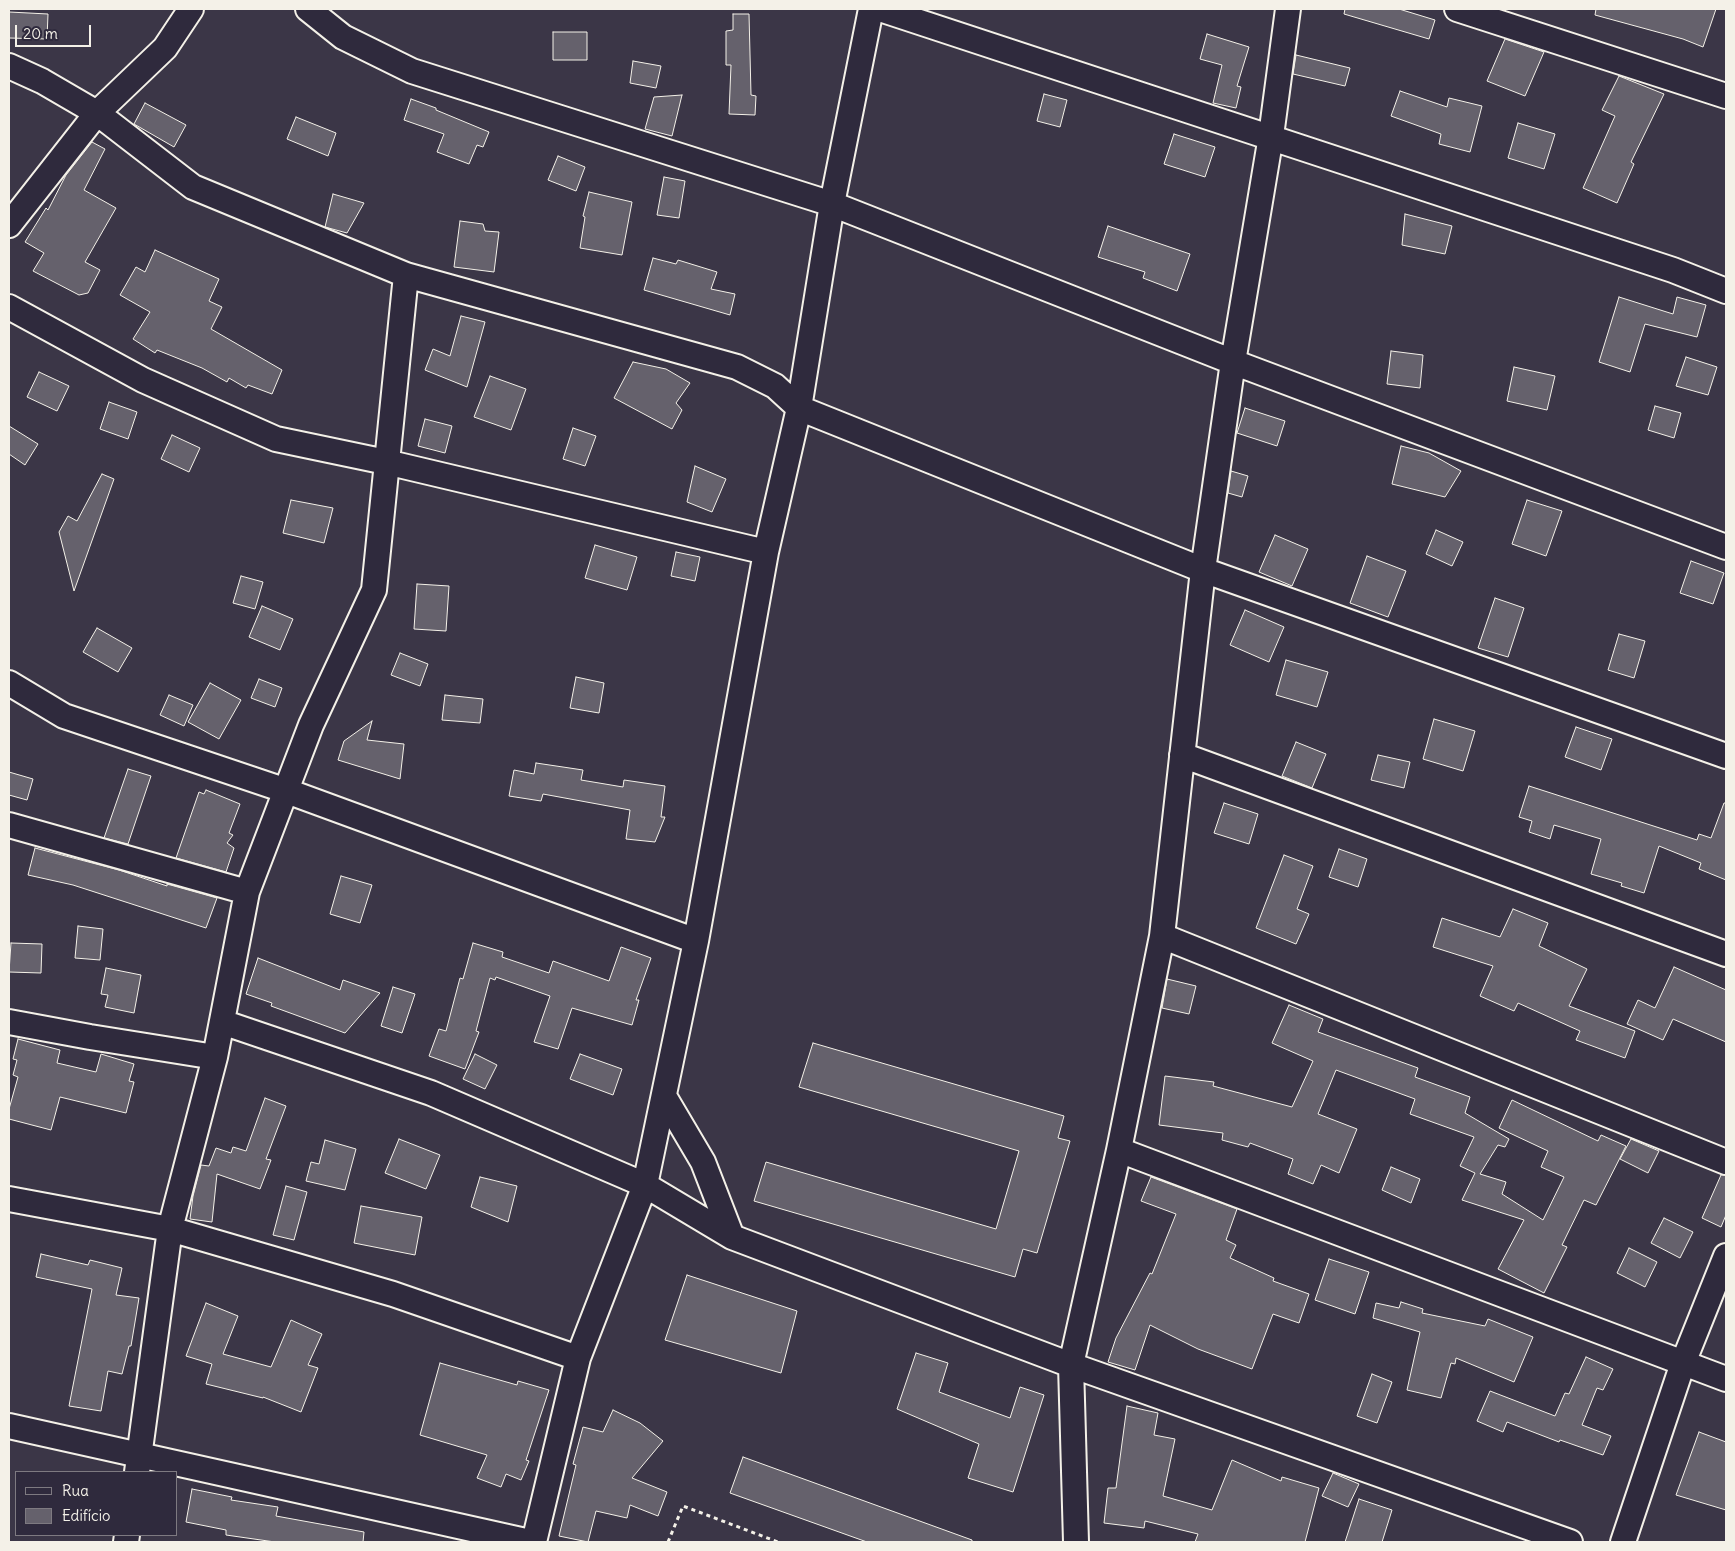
<!DOCTYPE html>
<html>
<head>
<meta charset="utf-8">
<style>
  body { margin:0 }
  #map { position:relative; width:1735px; height:1551px; overflow:hidden; background:#3b3647; font-family:Delius,sans-serif }
  canvas { display:block }
  .frame { position:absolute; inset:0; border:10px solid #f4f1e8; pointer-events:none }
  .legend { position:absolute; left:15px; top:1471px; width:162px; height:65px; box-sizing:border-box; background:#2f2a3d; border:1px solid #7e7a81; margin:0; padding:6px 9px; list-style:none; font-size:15px; color:#f4f1e8 }
  .legend li { display:flex; align-items:center; gap:10px; height:25px }
  .legend b { width:25px; border:1px solid #7e7a81 }
  .scale { position:absolute; left:15px; top:25px; width:76px; height:22px; box-sizing:border-box; border:2px solid #f4f1e8; border-top:0; padding-left:6px; font-size:15px; line-height:18px; white-space:nowrap; color:#f4f1e8; -webkit-text-stroke:4px #2f2a3d; paint-order:stroke }
</style>
</head>
<body>
<div id="map">
<canvas width="1735" height="1551"></canvas>
<div class="frame"></div>
<ul class="legend">
<li><b style="height:6px;background:#2f2a3d"></b>Rua</li>
<li><b style="height:14px;background:#65616c"></b>Edifício</li>
</ul>
<div class="scale">20 m</div>
</div>
<script>
const c = document.querySelector('canvas').getContext('2d');
c.lineJoin = 'round';
function fillPath(path, color) { c.fillStyle = color; c.fill(path, 'evenodd'); }
const shape = rows => new Path2D(rows.map(r => 'M' + r).join(''));
function trace(path, color, width, dash) { c.strokeStyle = color; c.lineWidth = width; c.lineCap = dash ? 'butt' : 'round'; c.setLineDash(dash || []); c.stroke(path); }
const building = shape([
  [1345,9,1399,9,1435,20,1429,39,1344,14,1345,9],
  [1596,9,1716,9,1703,47,1683,39,1595,15,1596,9],
  [9,12,48,14,47,39,9,38,9,12],
  [733,14,749,14,751,95,756,96,755,115,729,114,731,65,726,65,726,31,733,30,733,14],
  [553,32,587,32,587,60,553,60,553,32],
  [1207,34,1249,47,1237,86,1241,87,1236,108,1213,103,1222,65,1200,59,1207,34],
  [1505,39,1544,52,1525,96,1487,81,1505,39],
  [1296,55,1350,68,1345,86,1293,74,1296,55],
  [633,61,661,66,656,88,630,83,633,61],
  [1619,76,1664,94,1631,162,1634,164,1617,203,1583,188,1615,116,1602,110,1619,76],
  [1400,91,1447,107,1449,98,1482,106,1470,152,1439,144,1441,134,1391,116,1400,91],
  [1044,94,1067,100,1060,127,1037,121,1044,94],
  [682,95,672,136,645,129,654,97,682,95],
  [411,99,436,108,436,110,489,132,483,147,477,145,469,164,437,152,444,134,404,120,411,99],
  [145,103,186,125,174,147,134,124,145,103],
  [296,117,336,133,328,156,287,139,296,117],
  [1518,123,1555,134,1544,169,1508,158,1518,123],
  [1174,134,1215,147,1205,177,1164,164,1174,134],
  [92,142,105,149,84,190,116,208,85,262,100,270,88,293,79,295,33,271,44,253,25,242,46,208,48,210,66,175,92,142],
  [558,156,585,167,576,191,548,180,558,156],
  [664,177,685,181,679,218,657,215,664,177],
  [589,192,632,202,622,255,580,248,585,217,583,216,589,192],
  [333,194,364,203,347,233,325,227,333,194],
  [1405,214,1452,226,1445,254,1402,245,1405,214],
  [460,221,483,224,485,231,499,232,494,272,454,267,460,221],
  [1108,226,1190,254,1177,291,1143,278,1145,272,1098,257,1108,226],
  [155,250,219,279,209,301,222,307,211,329,282,370,272,394,248,385,246,388,229,378,227,382,202,368,157,350,155,353,133,339,150,312,120,295,136,267,145,272,155,250],
  [653,258,676,264,678,260,717,272,711,289,735,294,730,315,644,290,653,258],
  [1619,297,1673,314,1677,297,1706,305,1697,337,1645,324,1630,372,1599,362,1619,297],
  [461,316,485,322,467,387,425,370,433,349,450,356,461,316],
  [1391,351,1423,355,1420,388,1387,384,1391,351],
  [1686,357,1717,367,1708,395,1676,386,1686,357],
  [633,362,666,369,690,383,676,403,682,410,672,429,614,398,633,362],
  [1514,367,1555,376,1547,410,1507,401,1514,367],
  [39,372,69,386,57,411,27,397,39,372],
  [490,376,526,389,511,430,474,417,490,376],
  [109,402,137,412,128,439,100,429,109,402],
  [1655,406,1681,413,1674,438,1648,430,1655,406],
  [1245,408,1285,421,1277,446,1237,433,1245,408],
  [425,419,452,426,445,453,418,446,425,419],
  [9,426,38,444,25,465,9,454,9,426],
  [573,428,596,436,585,466,563,459,573,428],
  [172,435,200,448,189,472,161,459,172,435],
  [1401,446,1429,453,1461,471,1445,497,1392,484,1401,446],
  [695,466,726,479,712,512,687,502,695,466],
  [1231,471,1248,476,1242,497,1228,493,1231,471],
  [102,474,114,479,74,591,59,532,68,516,77,521,102,474],
  [291,500,333,508,324,543,283,533,291,500],
  [1527,500,1562,511,1546,556,1512,544,1527,500],
  [1436,530,1463,542,1452,566,1426,554,1436,530],
  [1275,535,1308,549,1292,586,1259,572,1275,535],
  [595,545,637,557,627,590,585,578,595,545],
  [676,552,700,557,695,581,671,576,676,552],
  [1367,556,1406,571,1388,617,1350,603,1367,556],
  [1691,561,1724,573,1713,604,1680,593,1691,561],
  [241,576,263,582,255,609,233,603,241,576],
  [417,584,449,586,446,631,414,629,417,584],
  [1495,598,1524,608,1508,657,1478,648,1495,598],
  [262,606,293,619,280,650,249,637,262,606],
  [1245,610,1284,627,1269,662,1230,645,1245,610],
  [97,628,132,648,118,672,83,652,97,628],
  [1619,634,1645,641,1634,678,1608,670,1619,634],
  [400,653,428,664,420,686,391,675,400,653],
  [1286,660,1328,672,1317,707,1276,695,1286,660],
  [576,677,604,683,599,713,570,708,576,677],
  [259,679,282,688,275,707,251,698,259,679],
  [210,683,241,700,219,739,188,722,210,683],
  [169,695,193,705,184,726,160,715,169,695],
  [445,695,483,699,480,723,442,720,445,695],
  [1434,719,1475,731,1463,771,1423,759,1434,719],
  [372,721,367,740,404,744,400,779,338,760,344,741,372,721],
  [1576,727,1612,739,1601,770,1565,757,1576,727],
  [1296,742,1326,754,1312,788,1282,776,1296,742],
  [1378,755,1410,762,1404,788,1371,780,1378,755],
  [536,763,583,770,581,780,623,787,624,780,665,786,661,817,665,817,655,842,626,839,630,810,543,794,541,801,509,796,514,770,534,774,536,763],
  [128,769,151,776,128,844,104,838,128,769],
  [9,772,33,779,27,800,9,795,9,772],
  [1529,786,1697,840,1699,834,1711,838,1724,803,1726,803,1726,880,1699,869,1701,863,1659,846,1644,893,1621,886,1622,883,1591,874,1601,839,1554,825,1550,839,1529,832,1532,821,1519,817,1529,786],
  [206,790,240,804,229,833,233,835,227,843,234,848,226,872,176,858,199,792,204,794,206,790],
  [1224,803,1258,814,1249,844,1214,833,1224,803],
  [35,848,119,870,167,886,167,884,217,898,206,928,73,885,28,875,35,848],
  [1339,849,1367,859,1358,887,1329,877,1339,849],
  [1284,855,1313,866,1297,909,1309,914,1296,944,1256,928,1284,855],
  [341,876,372,885,360,923,330,914,341,876],
  [1513,909,1548,923,1539,946,1587,969,1569,1006,1635,1031,1625,1058,1576,1040,1580,1031,1518,1003,1514,1011,1480,996,1493,966,1433,947,1442,918,1500,937,1513,909],
  [78,926,103,929,100,960,75,958,78,926],
  [11,943,42,944,41,973,9,972,11,943],
  [473,943,503,952,502,957,549,973,553,961,609,981,621,947,651,958,636,1000,639,1000,632,1025,572,1008,558,1049,534,1042,550,996,496,977,495,980,490,978,476,1031,479,1032,465,1069,429,1056,439,1029,446,1031,460,978,463,979,473,943],
  [258,958,340,990,343,980,380,993,345,1033,271,1006,272,1003,246,994,258,958],
  [1674,967,1726,990,1726,1042,1673,1019,1663,1040,1627,1024,1638,1000,1655,1008,1674,967],
  [106,968,141,975,134,1013,105,1007,108,995,101,994,106,968],
  [1167,979,1196,986,1189,1014,1162,1008,1167,979],
  [393,987,415,994,402,1033,381,1026,393,987],
  [1289,1005,1323,1019,1318,1032,1418,1068,1415,1077,1470,1097,1465,1113,1509,1139,1505,1147,1498,1145,1480,1174,1506,1182,1502,1194,1543,1220,1564,1177,1541,1167,1548,1151,1499,1128,1512,1100,1598,1141,1601,1135,1626,1146,1596,1205,1584,1200,1562,1245,1567,1247,1544,1293,1498,1269,1524,1220,1462,1200,1475,1173,1460,1166,1474,1137,1410,1114,1415,1099,1336,1070,1318,1114,1357,1129,1339,1173,1321,1165,1313,1184,1288,1174,1293,1159,1250,1143,1248,1147,1222,1140,1223,1133,1159,1125,1165,1076,1214,1082,1213,1086,1292,1107,1313,1061,1272,1043,1289,1005],
  [18,1039,60,1050,57,1063,96,1072,101,1054,134,1064,129,1081,134,1082,126,1113,60,1097,51,1130,9,1119,9,1109,18,1077,13,1075,17,1060,13,1059,18,1039],
  [813,1043,1064,1116,1058,1138,1070,1141,1037,1253,1023,1249,1015,1277,754,1201,766,1162,996,1229,1019,1151,799,1087,813,1043],
  [475,1054,497,1065,485,1089,463,1079,475,1054],
  [580,1054,622,1069,613,1095,570,1079,580,1054],
  [265,1098,286,1106,266,1159,271,1160,260,1189,217,1174,212,1222,190,1219,193,1196,201,1165,209,1166,216,1148,231,1153,233,1147,246,1151,265,1098],
  [399,1139,440,1155,426,1189,385,1173,399,1139],
  [1631,1139,1659,1151,1648,1173,1620,1159,1631,1139],
  [325,1140,356,1149,345,1190,306,1181,311,1162,319,1164,325,1140],
  [1391,1167,1420,1179,1411,1203,1382,1190,1391,1167],
  [1721,1175,1726,1175,1726,1215,1721,1227,1702,1218,1721,1175],
  [480,1177,517,1186,508,1222,471,1207,480,1177],
  [1151,1177,1237,1209,1226,1240,1236,1245,1230,1258,1274,1278,1273,1281,1309,1294,1299,1323,1273,1314,1252,1369,1198,1349,1150,1325,1135,1370,1108,1362,1116,1338,1150,1273,1152,1274,1176,1214,1141,1201,1151,1177],
  [286,1186,307,1192,294,1240,273,1235,286,1186],
  [361,1206,422,1217,415,1255,354,1243,361,1206],
  [1664,1218,1693,1232,1680,1258,1651,1243,1664,1218],
  [1629,1248,1657,1262,1645,1287,1617,1273,1629,1248],
  [41,1254,88,1265,90,1260,122,1268,116,1295,139,1298,131,1346,129,1346,122,1374,108,1371,101,1411,69,1406,92,1289,36,1277,41,1254],
  [1329,1259,1369,1272,1355,1314,1315,1300,1329,1259],
  [687,1275,797,1311,781,1373,665,1340,687,1275],
  [1401,1302,1423,1309,1422,1313,1485,1326,1488,1319,1533,1337,1514,1382,1456,1358,1455,1364,1451,1363,1441,1398,1407,1390,1420,1332,1373,1318,1376,1303,1399,1308,1401,1302],
  [206,1303,238,1316,223,1354,271,1367,291,1320,322,1334,308,1365,318,1368,301,1412,263,1397,263,1398,206,1384,212,1364,186,1356,206,1303],
  [916,1353,948,1363,939,1392,1010,1418,1020,1387,1044,1395,1013,1492,968,1478,979,1444,897,1409,916,1353],
  [1586,1357,1613,1369,1603,1390,1597,1388,1582,1425,1611,1436,1603,1455,1560,1440,1559,1442,1507,1422,1503,1432,1477,1421,1490,1391,1555,1416,1565,1393,1569,1394,1586,1357],
  [440,1363,517,1385,518,1381,549,1390,526,1460,529,1461,521,1480,506,1474,501,1487,477,1478,487,1455,420,1435,440,1363],
  [1372,1374,1392,1382,1377,1423,1357,1416,1372,1374],
  [1127,1406,1158,1413,1154,1435,1175,1439,1163,1496,1212,1510,1232,1460,1281,1481,1282,1477,1319,1488,1305,1542,1195,1542,1198,1534,1145,1521,1144,1528,1104,1523,1108,1488,1116,1488,1127,1406],
  [613,1410,640,1423,663,1441,632,1478,667,1492,658,1516,630,1505,627,1518,596,1511,588,1542,559,1536,576,1465,573,1464,583,1427,603,1432,613,1410],
  [1699,1432,1726,1442,1726,1510,1676,1495,1699,1432],
  [743,1457,972,1540,972,1542,867,1542,730,1493,743,1457],
  [1333,1473,1359,1484,1348,1507,1322,1496,1333,1473],
  [192,1489,232,1497,231,1500,278,1507,276,1516,364,1532,363,1542,275,1542,226,1535,226,1530,186,1522,192,1489],
  [1359,1499,1392,1510,1382,1542,1345,1542,1359,1499]
]);
const path = shape([
  [668,1542,683,1506,778,1542]
]);
const minor = shape([
  [308,9,343,37,412,71,832,204,1233,362,1726,547],
  [880,9,1673,270,1726,291],
  [1457,9,1726,96],
  [9,66,42,81,97,113,193,187,406,275,737,367,775,386,799,408,1203,570,1726,756],
  [9,225,97,113,165,48,191,9],
  [9,307,143,380,276,439,386,462,766,552],
  [9,683,64,716,284,790,696,941],
  [1182,755,1726,954],
  [9,825,247,892],
  [1162,936,1726,1162],
  [9,1022,90,1037,215,1057],
  [222,1022,431,1093,645,1185,732,1237,1071,1365,1570,1542],
  [664,1096,703,1162,732,1237],
  [1119,1150,1726,1379],
  [9,1199,170,1229,393,1294,578,1358],
  [9,1426,530,1542],
  [137,1472,170,1229,215,1057,247,892,311,725,374,590,406,275],
  [126,1542,127,1535],
  [534,1542,578,1358,645,1185,696,941,766,552,799,408,832,204,871,9],
  [1076,1542,1071,1365,1119,1150,1162,936,1203,570,1233,362,1271,136,1288,9],
  [1623,1542,1683,1363,1726,1256]
]);
fillPath(building, '#65616c');
trace(building, '#f4f1e8', 1);
trace(minor, '#f4f1e8', 28);
trace(path, '#f4f1e8', 3, [4, 4]);
trace(minor, '#2f2a3d', 24);
</script>
</body>
</html>
